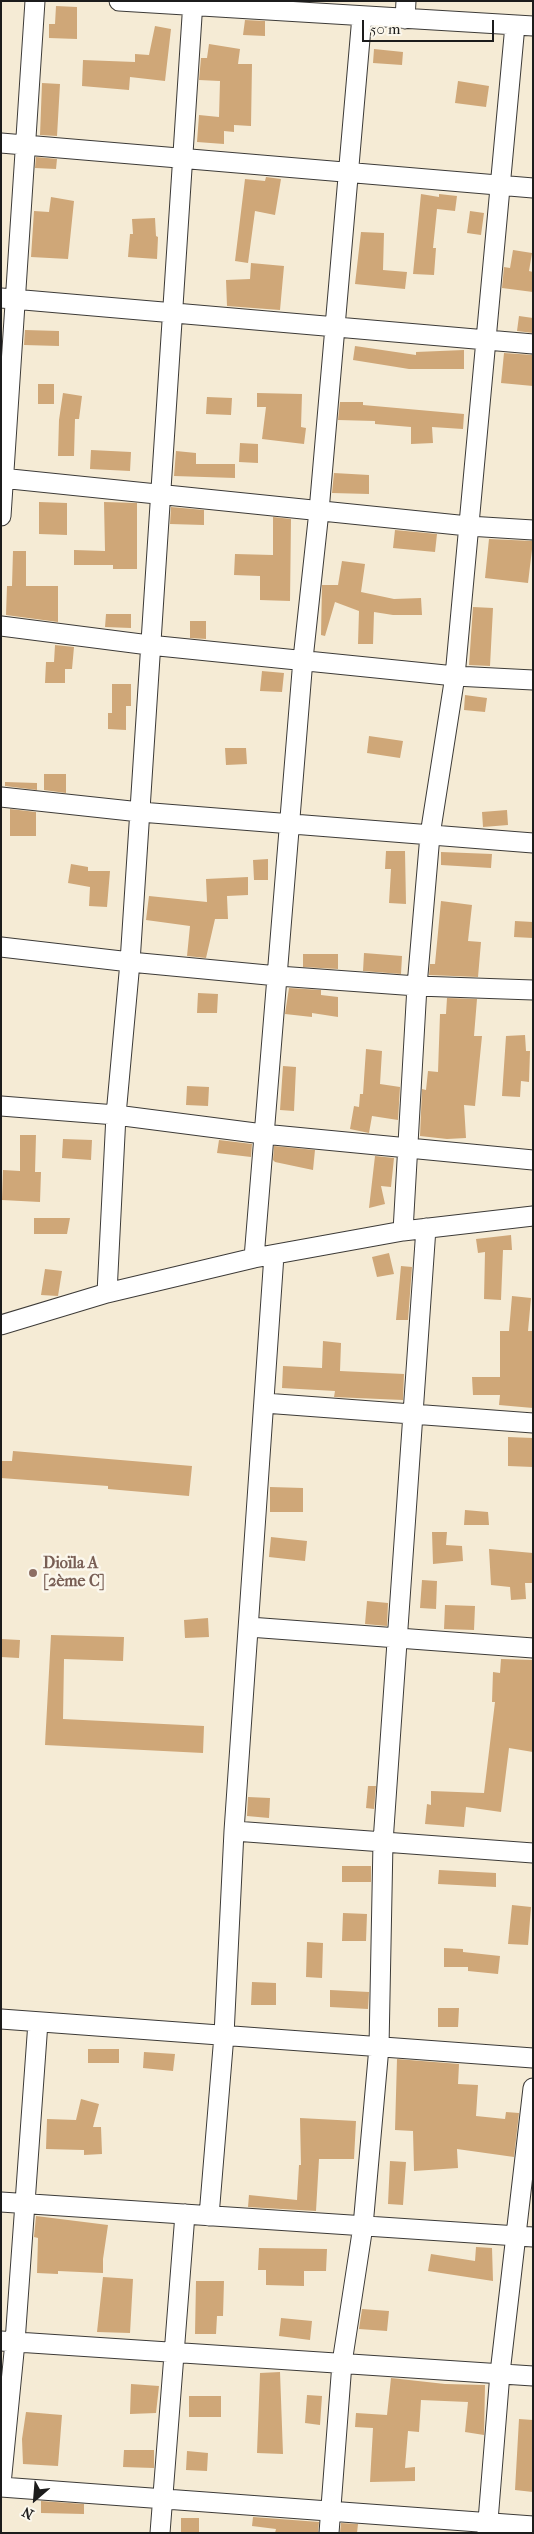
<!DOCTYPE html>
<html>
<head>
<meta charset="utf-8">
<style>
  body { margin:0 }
  #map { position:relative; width:534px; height:2534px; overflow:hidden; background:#f5ebd5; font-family:"IM FELL French Canon",serif }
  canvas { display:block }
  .frame { position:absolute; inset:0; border:2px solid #1c1c1c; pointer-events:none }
  .north { position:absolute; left:10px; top:2474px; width:50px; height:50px; -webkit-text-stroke:4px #fbf7ec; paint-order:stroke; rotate:207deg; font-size:14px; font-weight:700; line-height:20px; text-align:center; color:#1c1c1c }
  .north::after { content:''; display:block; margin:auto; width:18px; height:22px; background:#1c1c1c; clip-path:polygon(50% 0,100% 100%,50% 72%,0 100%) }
  .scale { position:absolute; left:362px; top:20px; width:132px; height:22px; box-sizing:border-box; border:2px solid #1c1c1c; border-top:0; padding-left:6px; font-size:15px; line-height:18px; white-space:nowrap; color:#1c1c1c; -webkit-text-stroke:4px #fbf7ec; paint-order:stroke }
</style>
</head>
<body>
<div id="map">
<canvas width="534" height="2534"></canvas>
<div class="frame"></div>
<div class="north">N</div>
<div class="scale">50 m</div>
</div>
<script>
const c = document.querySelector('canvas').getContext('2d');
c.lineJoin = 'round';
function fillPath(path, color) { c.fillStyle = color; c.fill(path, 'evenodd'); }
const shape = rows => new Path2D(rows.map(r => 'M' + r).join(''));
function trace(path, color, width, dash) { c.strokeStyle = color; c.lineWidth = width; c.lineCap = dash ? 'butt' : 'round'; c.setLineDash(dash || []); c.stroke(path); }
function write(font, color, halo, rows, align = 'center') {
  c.font = font + ' "IM FELL French Canon",serif'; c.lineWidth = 5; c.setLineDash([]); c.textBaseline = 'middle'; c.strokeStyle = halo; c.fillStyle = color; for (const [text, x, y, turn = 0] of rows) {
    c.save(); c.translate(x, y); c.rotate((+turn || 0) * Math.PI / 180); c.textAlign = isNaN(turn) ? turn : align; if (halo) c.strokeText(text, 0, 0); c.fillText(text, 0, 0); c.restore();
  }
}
const building = shape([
  [56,6,77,7,77,39,49,38,49,24,55,24],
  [245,20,265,21,265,36,243,35],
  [155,26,171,29,165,81,130,77,129,90,82,86,83,60,135,62,135,54,149,55],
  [209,44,240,49,238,64,252,64,251,126,234,125,234,132,224,131,224,144,197,142,199,115,219,117,220,81,199,80,201,58,207,58],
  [374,49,403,52,402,65,373,63],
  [458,81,489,86,486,107,455,103],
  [42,83,60,84,57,136,40,135],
  [36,157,57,159,56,169,35,168],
  [266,177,281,179,275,215,255,211,248,263,235,261,245,179,265,181],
  [421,194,439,197,439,194,457,196,455,211,437,209,433,248,436,248,434,275,413,274],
  [51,197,74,201,68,259,31,257,34,211,49,212],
  [470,211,484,213,481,235,467,233],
  [155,218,156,236,158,237,157,259,128,257,130,234,133,234,132,219],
  [361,232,384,233,383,270,407,272,405,289,355,284],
  [513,250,532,253,529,271,533,272,533,292,502,288,504,267,510,268],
  [251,263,284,266,280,310,227,306,226,280,250,279],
  [519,316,533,318,533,333,517,331],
  [25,330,59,331,59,346,24,345],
  [355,346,416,355,416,352,464,350,464,369,409,369,353,360],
  [504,353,533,355,533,386,501,383],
  [38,384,54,384,54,404,38,404],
  [63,393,82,396,79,419,75,419,74,456,58,456,59,420],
  [257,393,302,394,301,427,306,428,304,444,262,439,266,407,257,407],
  [207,397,232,398,231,415,206,414],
  [340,402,363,402,363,405,464,414,463,429,432,427,433,443,411,444,411,427,375,424,375,421,338,420],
  [240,443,258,444,258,463,239,462],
  [91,450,131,452,130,471,90,469],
  [176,451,196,453,196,464,235,464,235,478,174,476],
  [334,473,369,475,369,494,332,493],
  [39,502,67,503,67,535,39,534],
  [104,502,137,503,137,569,113,569,113,565,74,565,74,550,105,551],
  [171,507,204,510,204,525,170,524],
  [273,517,291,519,290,601,260,600,260,576,234,575,235,554,273,555],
  [395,530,437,534,435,552,393,548],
  [489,539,533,541,528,583,485,578],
  [13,551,26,551,26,586,58,586,58,622,6,615,7,586,12,586],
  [342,561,365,564,361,592,394,599,421,598,422,615,393,615,374,612,373,644,358,644,359,611,335,602,325,636,321,635,322,585,338,585],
  [473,607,493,608,490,666,469,665],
  [106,614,131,614,131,628,105,627],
  [190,621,206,621,206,639,190,638],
  [55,645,74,647,72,669,65,669,65,683,45,683,46,662,54,662],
  [262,671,284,673,282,692,260,691],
  [112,684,131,684,131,706,126,706,126,730,108,729,108,713,112,713],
  [465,695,487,698,485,712,464,710],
  [369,736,403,741,400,758,367,753],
  [225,748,246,748,247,764,226,765],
  [44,774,66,774,66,793,44,790],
  [5,782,37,783,37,790,5,786],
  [10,809,36,812,36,836,10,836],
  [507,810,508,825,483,827,482,812],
  [386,851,405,851,406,904,389,903,391,869,385,869],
  [441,852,492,854,491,868,441,865],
  [268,859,268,880,254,880,253,860],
  [71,864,88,867,88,871,110,871,107,907,89,906,90,887,68,883],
  [248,877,248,895,227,896,228,919,215,919,206,958,187,956,190,926,146,920,149,896,207,902,206,879],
  [441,901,472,905,468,941,481,942,478,977,429,975,430,964,435,964],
  [515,921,533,922,533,938,514,937],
  [364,953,402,956,401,974,363,971],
  [303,954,338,954,338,969,303,967],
  [289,988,321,990,321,995,338,997,338,1017,312,1013,312,1017,285,1014],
  [198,993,218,994,217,1013,197,1013],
  [447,998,477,999,474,1036,482,1036,475,1106,464,1105,466,1138,447,1139,420,1136,422,1089,426,1090,428,1071,438,1072,440,1014,446,1014],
  [525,1035,526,1051,530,1051,529,1082,521,1081,520,1097,502,1096,506,1036],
  [366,1049,382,1051,380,1084,400,1087,398,1120,372,1116,369,1133,350,1129,354,1106,359,1107,360,1094,363,1094],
  [283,1066,296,1067,294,1111,280,1110],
  [187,1086,209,1087,208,1106,186,1105],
  [20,1135,36,1135,35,1172,41,1172,40,1202,2,1200,3,1170,20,1171],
  [63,1139,92,1140,91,1160,62,1158],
  [219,1140,252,1144,251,1157,217,1153],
  [274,1146,315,1150,313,1170,275,1162,273,1160],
  [375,1156,394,1158,391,1187,381,1186,385,1204,369,1208],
  [34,1218,70,1218,67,1234,34,1234],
  [511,1235,512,1250,503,1250,501,1300,484,1299,485,1252,478,1253,476,1239],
  [389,1253,394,1274,377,1277,372,1257],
  [401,1266,412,1267,408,1320,396,1320],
  [45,1269,62,1271,58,1296,41,1295],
  [512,1296,531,1298,528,1331,533,1331,533,1408,499,1405,500,1395,473,1395,472,1377,500,1377,500,1331,509,1331],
  [323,1341,341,1343,340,1371,404,1374,403,1400,334,1397,335,1391,282,1388,283,1366,322,1368],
  [508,1437,533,1438,533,1467,508,1466],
  [13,1451,192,1466,189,1496,108,1489,108,1486,1,1478,1,1461,12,1461],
  [270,1487,303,1488,303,1512,270,1512],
  [465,1510,488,1512,489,1525,464,1525],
  [432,1532,447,1532,446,1545,462,1546,463,1561,433,1564],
  [271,1537,307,1541,305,1561,269,1557],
  [489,1549,533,1553,533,1583,525,1583,526,1599,511,1600,510,1587,491,1585],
  [422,1580,437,1581,436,1609,420,1608],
  [367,1601,388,1603,387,1626,365,1624],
  [445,1605,475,1606,474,1630,444,1629],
  [208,1618,209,1637,185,1638,184,1620],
  [51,1635,124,1637,123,1661,64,1659,63,1719,204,1726,203,1753,45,1745],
  [1,1639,20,1640,19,1658,1,1657],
  [501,1659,533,1660,533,1752,509,1748,501,1812,466,1807,464,1827,425,1824,427,1804,431,1805,431,1791,484,1793,495,1702,492,1702,493,1672,500,1673],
  [368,1786,376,1786,374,1809,366,1808],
  [248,1797,270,1798,269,1818,247,1816],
  [342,1866,371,1866,371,1882,342,1882],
  [439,1870,496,1873,496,1887,438,1884],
  [512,1905,531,1907,528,1945,508,1944],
  [343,1913,367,1914,366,1941,342,1941],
  [307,1942,323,1943,322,1978,306,1977],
  [444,1948,463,1949,463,1952,500,1956,498,1974,468,1971,468,1967,444,1967],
  [252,1982,276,1983,276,2005,251,2005],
  [330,1990,369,1992,368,2009,330,2007],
  [438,2008,459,2008,458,2027,438,2027],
  [88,2049,119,2049,119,2063,88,2063],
  [144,2052,175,2054,173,2071,143,2068],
  [397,2059,459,2064,458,2084,478,2085,476,2116,505,2119,506,2112,519,2113,514,2157,457,2149,458,2168,414,2171,413,2131,395,2130],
  [81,2099,99,2104,93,2127,101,2127,102,2154,84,2155,84,2150,46,2149,47,2119,76,2120],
  [300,2118,356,2121,354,2159,319,2159,316,2211,248,2207,249,2195,297,2200,299,2165,301,2165],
  [390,2161,406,2162,403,2205,388,2204],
  [36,2216,108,2225,103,2259,103,2273,58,2271,58,2274,37,2273,38,2238,34,2237],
  [476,2247,492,2248,493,2281,428,2271,431,2254,475,2261],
  [259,2248,327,2249,326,2271,304,2271,304,2286,266,2285,266,2270,258,2270],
  [103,2277,133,2279,130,2333,97,2332],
  [196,2281,224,2281,223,2316,217,2316,216,2334,195,2334],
  [362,2309,389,2311,387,2331,359,2329],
  [281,2318,312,2321,310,2340,279,2336],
  [280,2372,283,2454,257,2453,260,2373],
  [391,2378,445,2384,485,2385,484,2435,465,2432,468,2402,421,2400,419,2432,408,2431,405,2468,415,2467,415,2481,370,2482,373,2428,355,2427,356,2413,387,2415],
  [131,2384,159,2386,156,2413,130,2414],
  [307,2395,322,2396,320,2425,305,2423],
  [189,2396,221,2396,221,2417,189,2417],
  [26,2412,62,2415,58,2466,23,2464,22,2439],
  [519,2419,533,2420,533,2492,515,2490],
  [124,2450,154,2450,154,2468,123,2467],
  [187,2451,208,2453,207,2471,186,2470],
  [41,2501,84,2504,84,2514,41,2513],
  [253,2517,319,2522,318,2533,275,2533,276,2529,252,2526],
  [181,2518,199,2518,199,2533,181,2533],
  [341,2523,358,2524,357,2533,340,2533]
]);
const street = shape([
  [119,1,533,26],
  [405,19,406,1],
  [1,143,533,188],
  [1,298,533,344],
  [1,478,468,526,533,530],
  [1,516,35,1],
  [1,626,149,645,455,676,533,680],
  [1,797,140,812,533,843],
  [1,947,130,962,278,976,417,986,533,990],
  [1,1106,116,1115,263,1134,533,1160],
  [403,1231,417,986,430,835,455,676,515,25],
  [254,1258,303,659,319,511,362,16],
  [107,1293,116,1115,130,962,193,1],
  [1,1325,107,1293,254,1258,403,1231,533,1216],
  [264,1403,533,1423],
  [249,1627,533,1648],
  [234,1831,533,1853],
  [1,2019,533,2058],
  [1,2202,533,2237],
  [209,2216,224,2035,234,1831,274,1255],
  [1,2341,533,2376],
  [1,2484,15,2342,38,2022],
  [1,2487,533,2526],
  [160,2533,185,2214],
  [329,2533,342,2363,363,2226,379,2047,383,1842,426,1228],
  [487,2533,500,2373,533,2088]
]);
const markers = [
  [33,1573,5,"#8d6e63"]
];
const educationNames = [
  ["Dioïla A",43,1564],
  ["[2ème C]",43,1582]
];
fillPath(building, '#cfa778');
trace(street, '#3d3b38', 21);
trace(street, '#fff', 19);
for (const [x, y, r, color] of markers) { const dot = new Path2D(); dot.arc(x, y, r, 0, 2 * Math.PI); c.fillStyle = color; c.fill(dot); trace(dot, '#fbf7ec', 2); }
write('bold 16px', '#785e54', '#fbf7ec', educationNames, 'left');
</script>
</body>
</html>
